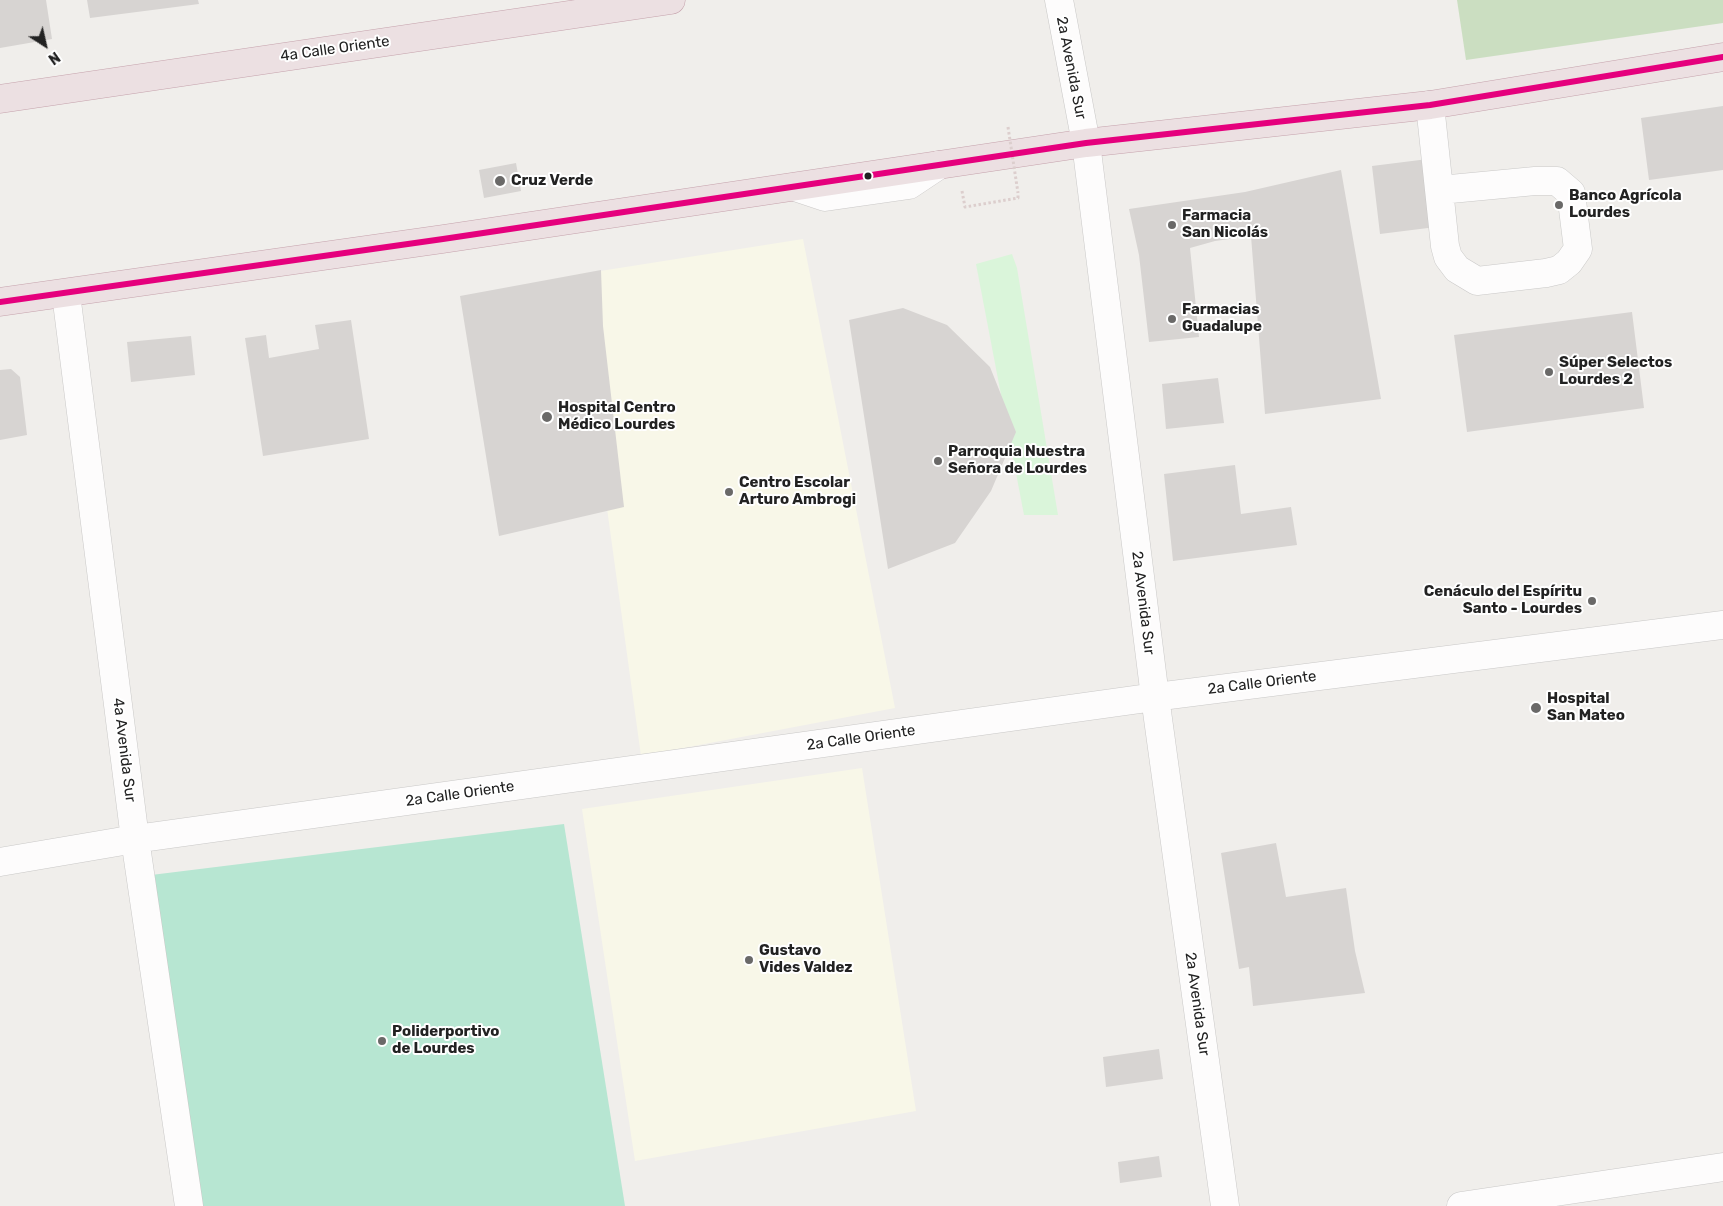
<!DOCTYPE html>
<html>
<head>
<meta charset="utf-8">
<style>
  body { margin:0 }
  #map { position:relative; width:1723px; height:1206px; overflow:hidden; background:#f0eeeb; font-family:Rubik,sans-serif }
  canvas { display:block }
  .north { position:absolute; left:20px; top:20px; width:50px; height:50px; -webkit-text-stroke:4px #fff; paint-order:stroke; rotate:145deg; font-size:14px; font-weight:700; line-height:20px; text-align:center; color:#222 }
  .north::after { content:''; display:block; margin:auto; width:18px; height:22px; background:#222; clip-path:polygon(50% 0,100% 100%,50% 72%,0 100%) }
</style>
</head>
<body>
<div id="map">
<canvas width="1723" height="1206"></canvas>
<div class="north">N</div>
</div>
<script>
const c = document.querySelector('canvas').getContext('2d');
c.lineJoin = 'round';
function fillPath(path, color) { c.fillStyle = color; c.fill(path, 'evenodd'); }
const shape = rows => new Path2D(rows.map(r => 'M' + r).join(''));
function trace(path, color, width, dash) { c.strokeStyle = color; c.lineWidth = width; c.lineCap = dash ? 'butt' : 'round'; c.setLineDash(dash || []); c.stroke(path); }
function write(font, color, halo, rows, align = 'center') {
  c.font = font + ' Rubik,sans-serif'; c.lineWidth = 4; c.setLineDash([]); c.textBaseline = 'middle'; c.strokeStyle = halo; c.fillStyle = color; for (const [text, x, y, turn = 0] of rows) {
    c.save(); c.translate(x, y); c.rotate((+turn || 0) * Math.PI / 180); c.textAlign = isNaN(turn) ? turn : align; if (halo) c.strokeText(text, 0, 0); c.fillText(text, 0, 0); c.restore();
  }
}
const education = shape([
  [803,239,895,708,641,756,575,275],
  [862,768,916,1111,635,1161,582,809]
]);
const forest = shape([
  [1457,0,1723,0,1723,23,1466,60]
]);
const park = shape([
  [1012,254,1017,268,1058,515,1024,515,976,264]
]);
const pitch = shape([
  [564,824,625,1206,195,1206,135,877]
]);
const building = shape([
  [0,0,46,0,52,39,0,48],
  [87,0,198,0,199,4,90,18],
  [1723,106,1723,170,1649,180,1641,118],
  [1428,159,1436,227,1380,234,1372,166],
  [516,163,521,191,484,198,479,170],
  [1341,170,1381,399,1265,414,1251,236,1215,241,1190,248,1199,337,1149,342,1139,255,1129,209,1245,192],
  [601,270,603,326,624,507,499,536,460,296],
  [903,308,947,325,990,367,1016,432,991,491,955,543,888,569,849,320],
  [1632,312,1644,408,1467,432,1454,335],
  [351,320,369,439,263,456,245,338,266,335,269,358,319,349,315,325],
  [191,336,195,375,131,382,127,342],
  [11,369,20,377,27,435,0,440,0,370],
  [1218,378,1224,423,1166,429,1162,384],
  [1235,465,1241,514,1291,507,1297,545,1173,561,1164,474],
  [1276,843,1286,897,1346,888,1355,951,1365,993,1253,1006,1249,967,1239,969,1221,853],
  [1159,1049,1163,1079,1106,1087,1103,1057],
  [1159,1156,1162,1177,1120,1183,1118,1162]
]);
const path = shape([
  [962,191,965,207,1018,198,1018,193]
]);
const minor = shape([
  [1059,0,1086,143,1155,697,1225,1206],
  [1430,105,1445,246,1448,257,1457,269,1477,281,1546,273,1559,270,1569,262,1578,249,1571,193,1557,181,1535,181,1440,190],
  [795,187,825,197,909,185,939,165],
  [66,294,135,839,189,1206],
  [0,862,135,839,1155,697,1723,625],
  [1461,1206,1723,1167]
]);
const highway = shape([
  [0,99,671,0],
  [0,302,443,239,1086,143,1430,105,1723,57]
]);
const pathBridge = shape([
  [1008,127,1018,193]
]);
const bus1 = shape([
  [0,302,443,239,1086,143,1430,105,1723,57]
]);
const markers = [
  [868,176,4.5,"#222"],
  [500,181,6,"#6a6968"],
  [1559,205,5,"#6a6968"],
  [1172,225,5,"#6a6968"],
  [1172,319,5,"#6a6968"],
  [1549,372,5,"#6a6968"],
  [547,417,6,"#6a6968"],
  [938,461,5,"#6a6968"],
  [729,492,5,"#6a6968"],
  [1592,601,5,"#6a6968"],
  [1536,708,6,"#6a6968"],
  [749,960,5,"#6a6968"],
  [382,1041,5,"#6a6968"]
];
const streetNames = [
  ["4a Calle Oriente",335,49,-8],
  ["2a Avenida Sur",1071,68,79],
  ["2a Avenida Sur",1143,603,83],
  ["2a Calle Oriente",1262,683,-7],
  ["2a Calle Oriente",861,738,-8],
  ["4a Avenida Sur",124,750,83],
  ["2a Calle Oriente",460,794,-8],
  ["2a Avenida Sur",1197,1004,82]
];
const poiNames = [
  ["Cruz Verde",511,181],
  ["Banco Agrícola",1569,196],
  ["Lourdes",1569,213],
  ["Farmacia",1182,216],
  ["San Nicolás",1182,233],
  ["Farmacias",1182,310],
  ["Guadalupe",1182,327],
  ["Súper Selectos",1559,363],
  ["Lourdes 2",1559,380],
  ["Hospital Centro",558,408],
  ["Médico Lourdes",558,425],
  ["Parroquia Nuestra",948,452],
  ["Señora de Lourdes",948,469],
  ["Centro Escolar",739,483],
  ["Arturo Ambrogi",739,500],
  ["Cenáculo del Espíritu",1582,592,"right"],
  ["Santo - Lourdes",1582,609,"right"],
  ["Hospital",1547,699],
  ["San Mateo",1547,716],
  ["Gustavo",759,951],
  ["Vides Valdez",759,968],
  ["Poliderportivo",392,1032],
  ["de Lourdes",392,1049]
];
fillPath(education, '#f8f7e8');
fillPath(forest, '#cbdec1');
fillPath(park, '#daf5da');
fillPath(pitch, '#b7e6d2');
fillPath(building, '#d7d4d2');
trace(minor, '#c9c8c7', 29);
trace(highway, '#c5a2ac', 29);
trace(path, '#dccecd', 3, [2.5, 2.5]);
trace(minor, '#fdfcfc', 28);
trace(highway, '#ece0e2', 28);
trace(pathBridge, '#dccecd', 3, [2.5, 2.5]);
trace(bus1, '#e5007d', 6);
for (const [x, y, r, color] of markers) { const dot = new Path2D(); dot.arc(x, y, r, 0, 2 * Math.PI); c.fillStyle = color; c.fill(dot); trace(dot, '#fff', 2); }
write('15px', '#222', '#fff', streetNames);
write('bold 15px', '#222', '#fff', poiNames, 'left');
</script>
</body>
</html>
